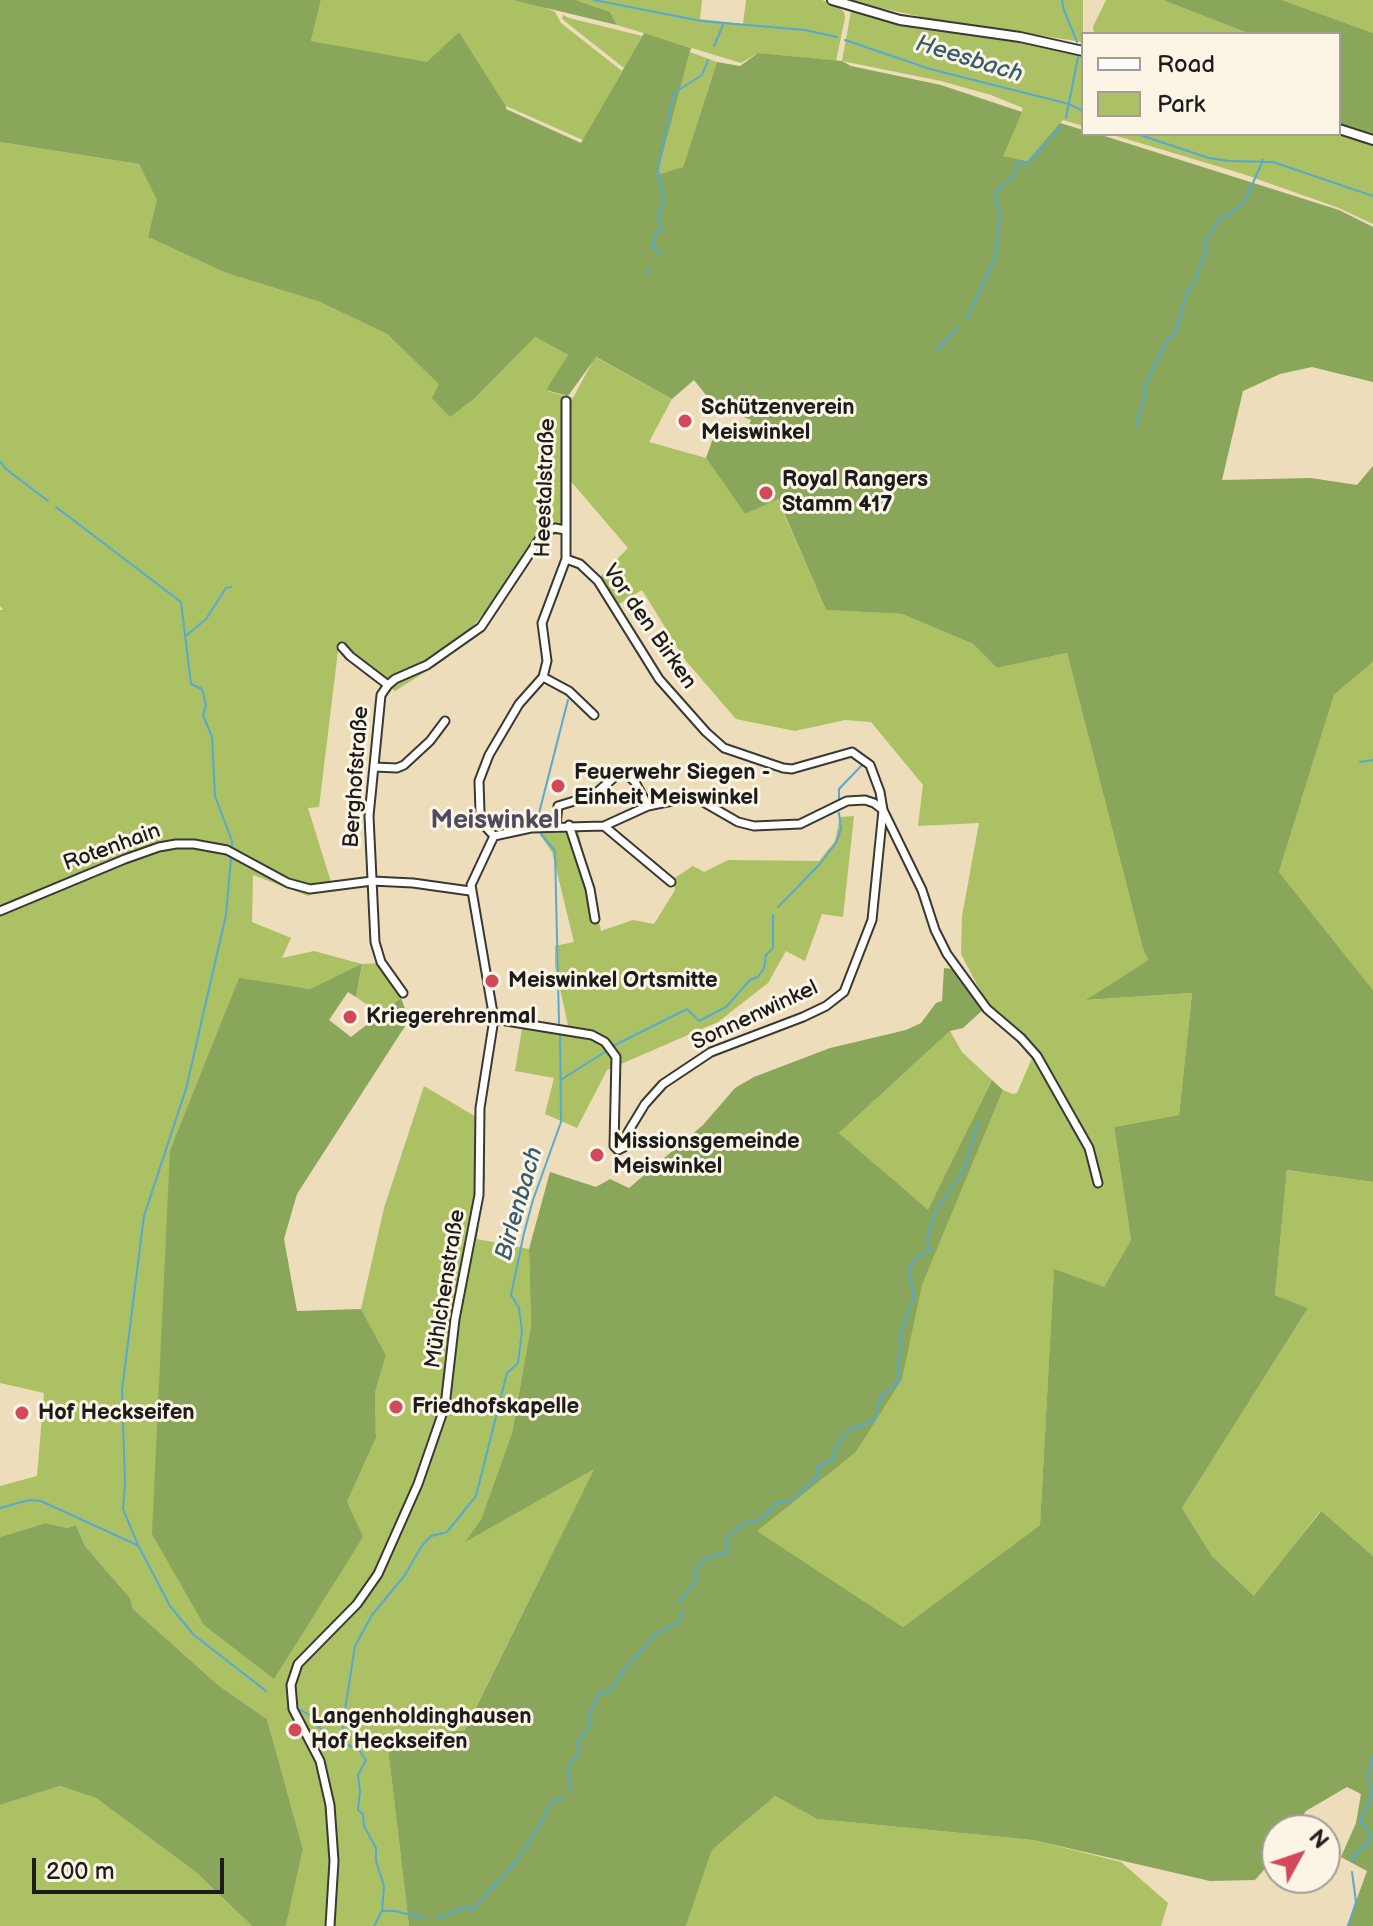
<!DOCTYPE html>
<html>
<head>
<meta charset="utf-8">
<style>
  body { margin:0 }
  #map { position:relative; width:1373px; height:1926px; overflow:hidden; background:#edddba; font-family:"Balsamiq Sans",sans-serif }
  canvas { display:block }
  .legend { position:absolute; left:1081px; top:32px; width:260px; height:104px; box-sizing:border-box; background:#fcf5e5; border:2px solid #a29e95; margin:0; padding:10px 14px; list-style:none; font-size:24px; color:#1c1c1c }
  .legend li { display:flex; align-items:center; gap:16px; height:40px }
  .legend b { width:40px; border:2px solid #a29e95 }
  .north { position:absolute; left:1261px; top:1814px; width:80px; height:80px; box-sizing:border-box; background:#fcf5e5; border:2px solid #a29e95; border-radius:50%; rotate:50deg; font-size:22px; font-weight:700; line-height:32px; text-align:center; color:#1c1c1c }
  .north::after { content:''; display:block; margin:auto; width:28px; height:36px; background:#d1495b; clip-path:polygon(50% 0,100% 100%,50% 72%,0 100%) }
  .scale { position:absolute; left:32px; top:1858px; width:192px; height:36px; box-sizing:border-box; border:4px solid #1c1c1c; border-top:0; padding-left:10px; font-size:24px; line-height:28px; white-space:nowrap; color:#1c1c1c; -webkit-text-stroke:6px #fcf5e5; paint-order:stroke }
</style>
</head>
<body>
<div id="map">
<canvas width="1373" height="1926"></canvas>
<ul class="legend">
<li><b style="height:10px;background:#fff"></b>Road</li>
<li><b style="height:22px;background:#acc064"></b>Park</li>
</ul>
<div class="north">N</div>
<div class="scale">200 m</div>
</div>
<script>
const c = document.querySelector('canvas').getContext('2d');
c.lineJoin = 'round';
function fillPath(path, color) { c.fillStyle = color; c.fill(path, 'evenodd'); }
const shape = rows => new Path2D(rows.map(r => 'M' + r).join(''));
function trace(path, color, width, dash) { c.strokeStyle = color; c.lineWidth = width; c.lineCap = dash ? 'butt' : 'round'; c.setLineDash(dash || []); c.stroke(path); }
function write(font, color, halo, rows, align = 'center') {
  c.font = font + ' "Balsamiq Sans",sans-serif'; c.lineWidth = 6; c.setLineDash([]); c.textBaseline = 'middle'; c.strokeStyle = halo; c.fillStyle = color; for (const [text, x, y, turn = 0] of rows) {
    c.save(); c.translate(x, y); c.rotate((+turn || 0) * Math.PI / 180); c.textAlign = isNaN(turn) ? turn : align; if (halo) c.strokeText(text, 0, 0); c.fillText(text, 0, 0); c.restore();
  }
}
const green = shape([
  [321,0,513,0,542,6,555,12,561,23,622,71,583,140,506,106,459,32,427,63,311,41],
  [576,0,702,0,700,19,743,24,746,0,822,0,837,6,844,12,845,18,836,61,758,53,741,63,617,25,610,12],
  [843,0,1083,0,1083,42,936,20],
  [1106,0,1163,0,1250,34,1094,34,1093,27],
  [1282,0,1373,0,1373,33],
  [851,11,902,23,1059,46,1083,54,1083,126,1063,120,1027,161,1002,156,1023,108,991,95,941,81,842,61],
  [563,15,569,18,642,36,624,68,562,19],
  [690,52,717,62,683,167,656,176],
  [1339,133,1373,145,1373,224,1339,208,1243,174,1110,134],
  [0,142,139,164,158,200,148,237,226,273,320,302,387,334,440,384,476,397,535,337,568,355,547,391,573,398,595,357,672,399,649,442,706,458,745,514,777,498,826,610,902,614,973,644,997,668,1067,653,1143,949,1150,960,1089,1000,1192,993,1179,1115,1114,1127,1131,1240,1104,1288,1054,1270,1040,1525,903,1627,756,1531,856,1452,901,1379,922,1284,1003,1090,1013,1094,1017,1093,1032,1058,1030,1051,996,1021,961,954,962,916,979,823,918,826,923,785,871,722,845,720,795,731,736,719,686,661,642,590,619,604,599,578,628,548,569,479,563,535,550,535,444,660,395,691,338,651,319,807,308,808,331,882,308,896,253,875,252,922,291,938,282,958,314,951,362,964,380,963,401,998,380,1014,356,997,362,965,310,989,239,979,170,1150,347,1502,376,1438,375,1393,386,1355,361,1309,384,1208,424,1086,483,1121,485,1177,477,1239,529,1249,531,1325,512,1433,481,1521,467,1540,595,1467,465,1730,387,1740,409,1926,286,1926,303,1849,267,1719,218,1685,133,1609,130,1598,85,1546,76,1525,67,1528,46,1523,0,1537,0,1486,37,1476,44,1393,0,1383,0,610,3,610,0,606],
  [1373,662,1373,990,1279,872,1334,695],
  [854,816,843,917,822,914,805,961,786,951,768,983,718,1022,607,1070,577,1128,545,1114,554,1078,515,1071,522,1029,568,1025,555,966,555,946,574,942,552,852,539,833,578,829,601,931,633,920,654,924,675,890,673,879,693,866,704,872,728,860,819,861,835,841,840,817],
  [950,1031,962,1052,992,1080,928,1211,839,1133],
  [1287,1170,1373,1182,1373,1556,1320,1511,1255,1597,1212,1556,1182,1508,1308,1308,1275,1295],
  [60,1786,96,1798,197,1873,252,1926,0,1926,0,1805],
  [775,1796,817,1819,1033,1840,1121,1862,1168,1903,1161,1926,686,1926,712,1850]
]);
const forest = shape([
  [0,0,321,0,311,41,427,62,459,32,506,106,506,109,581,143,644,33,691,48,657,175,683,167,717,62,740,66,758,53,842,61,851,66,941,85,1022,112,1003,156,1027,161,1060,123,1083,130,1083,134,1098,134,1339,210,1373,227,1373,382,1312,367,1280,374,1243,391,1222,480,1311,478,1357,485,1373,466,1373,662,1334,695,1279,872,1373,990,1373,1182,1287,1170,1275,1295,1308,1308,1182,1508,1212,1556,1254,1596,1321,1511,1373,1556,1373,1926,1347,1926,1367,1871,1341,1857,1356,1823,1361,1794,1347,1787,1306,1811,1293,1830,1277,1830,1277,1855,1255,1880,1210,1881,1033,1840,817,1819,775,1796,712,1850,686,1926,409,1926,387,1740,465,1730,594,1469,465,1542,481,1520,512,1433,531,1325,529,1249,550,1172,596,1187,610,1179,629,1188,703,1125,735,1088,754,1077,830,1048,906,1030,921,1023,936,1003,942,1001,944,968,953,969,984,1009,963,1028,950,1031,839,1133,928,1210,992,1080,1003,1090,922,1285,902,1379,856,1452,757,1531,903,1627,1040,1525,1054,1269,1104,1287,1131,1240,1114,1127,1179,1115,1192,993,1086,1000,1149,960,1143,949,1067,653,997,668,973,644,902,614,826,610,778,499,745,514,706,458,716,430,746,434,751,420,713,404,694,380,672,399,596,357,568,396,546,390,568,355,535,337,476,397,450,417,432,398,439,384,387,334,320,302,226,273,148,237,157,200,139,164,0,142],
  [513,0,576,0,610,12,617,25],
  [1163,0,1282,0,1373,33,1373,137,1339,126,1339,34,1250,34],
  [362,964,356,997,348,992,329,1020,351,1037,401,998,409,1020,297,1194,284,1239,297,1311,361,1309,386,1355,375,1393,376,1438,347,1502,363,1537,274,1679,204,1625,152,1534,170,1150,239,978,310,989],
  [46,1523,67,1528,76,1525,85,1546,130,1598,133,1609,218,1685,267,1719,303,1849,286,1926,252,1926,197,1873,96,1798,60,1786,0,1805,0,1537]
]);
const stream = shape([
  [594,0,701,21,805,30,837,37],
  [1062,0,1064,10,1077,42],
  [845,40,930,69,1069,104,1083,111],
  [714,46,723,25],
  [1066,118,1078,57],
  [1137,134,1209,158,1229,161,1273,162,1373,196],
  [661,255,653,246,656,234,661,230,658,214,664,203,658,170,674,93,702,75,708,60],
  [645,273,651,269],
  [967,318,995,258,1000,213,995,198,997,191,1015,175,1016,162,1027,164,1061,127],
  [936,351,958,327],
  [1136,427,1143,403,1145,385,1167,340,1175,334,1186,295,1196,279,1207,247,1204,243,1220,218,1227,216,1245,201,1263,160],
  [0,461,6,469,48,501],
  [56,507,181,602,191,684,202,689,206,705,203,715,212,737,215,796,232,841,232,846],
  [187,635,206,619,226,588,231,587],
  [1360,762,1373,760],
  [839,800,839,789,863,764],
  [537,821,568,700],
  [541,834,555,851,559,1023],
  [231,858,226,915,186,1089,144,1216,122,1390,125,1484,123,1509,138,1545,170,1606,194,1635,266,1691],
  [778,907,820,864,836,843,841,829,839,813],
  [613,1046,687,1009,699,1021,726,1007,750,980,758,977,764,968,766,955,773,948,773,915],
  [562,1079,605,1052],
  [0,1508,29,1500,41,1501,137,1545],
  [678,1603,697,1580,694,1574,704,1559,728,1552,726,1538,743,1524,762,1519,776,1503,792,1501,819,1475,816,1468,835,1458,835,1448,849,1430,875,1420,881,1397,898,1382,901,1331,914,1297,909,1271,914,1259,930,1250,927,1240,935,1212,963,1172,979,1120],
  [301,1710,311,1716,314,1723,336,1741,340,1741],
  [345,1710,355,1646,372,1615,405,1575,421,1547,431,1536,447,1532,476,1496,507,1373,518,1363,522,1331,519,1308,511,1295,524,1233,533,1200,561,1122,560,1033],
  [344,1718,342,1742,359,1750,366,1760,358,1775,360,1791,358,1810,363,1814,364,1826,376,1848,376,1861,384,1886,382,1911,374,1926],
  [1373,1756,1368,1779,1373,1790],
  [570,1790,568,1765,578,1755,579,1740,592,1723,588,1717,600,1692,609,1693,621,1673,656,1634,681,1620,682,1611],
  [1352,1862,1353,1857,1369,1841,1370,1832,1360,1821,1373,1792],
  [382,1911,395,1911,424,1918],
  [437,1918,466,1907,472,1910,515,1863,541,1824,550,1804,563,1797],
  [1348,1926,1356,1902,1352,1872]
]);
const minor = shape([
  [342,647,350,656,388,685],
  [543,677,569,691,594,715],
  [374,767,397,768,404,765,430,741,445,721],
  [569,825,590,889,595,919],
  [556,826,558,806,594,795,619,773,624,772,635,782,648,806],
  [604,826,671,882],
  [494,836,484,825,480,812,479,781,489,755,519,704,543,677,547,661,542,623,566,559,566,401],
  [0,911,125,859,159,847,176,844,194,844,227,850,288,883,310,889,372,881,413,883,470,891],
  [403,993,381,962,375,942,369,816,381,695,388,685,395,679,427,665,481,627,544,532,555,528,565,530],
  [494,1019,592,1035,605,1042,616,1057,614,1146,618,1150,624,1147,628,1132,645,1104,663,1084,711,1052,803,1017,826,1006,844,992,872,920,883,810,880,792,870,765,852,752,792,769,783,768,724,748,706,732,659,679,598,581,580,564,566,559],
  [330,1926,334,1861,330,1805,320,1761,293,1709,291,1685,298,1664,357,1604,378,1574,418,1484,445,1406,455,1319,479,1195,480,1108,494,1019,471,885,494,836,531,828,604,826,648,806,682,799,698,799,738,822,754,826,800,824,847,801,865,800,874,803,883,810,922,890,935,930,947,954,987,1009,1021,1038,1037,1056,1089,1148,1098,1183]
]);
const major = shape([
  [832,0,900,20,1020,37,1083,51],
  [1339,129,1373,140]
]);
const markers = [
  [685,421,8,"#d1495b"],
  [766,493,8,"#d1495b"],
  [558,786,8,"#d1495b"],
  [492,981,8,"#d1495b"],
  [350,1017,8,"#d1495b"],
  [597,1155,8,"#d1495b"],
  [396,1407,8,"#d1495b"],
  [22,1413,8,"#d1495b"],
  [295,1730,8,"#d1495b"]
];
const poiNames = [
  ["Schützenverein",701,408],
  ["Meiswinkel",701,433],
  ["Royal Rangers",782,480],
  ["Stamm 417",782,505],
  ["Feuerwehr Siegen -",574,773],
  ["Einheit Meiswinkel",574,798],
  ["Meiswinkel Ortsmitte",508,981],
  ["Kriegerehrenmal",366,1017],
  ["Missionsgemeinde",613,1142],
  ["Meiswinkel",613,1167],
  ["Friedhofskapelle",412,1407],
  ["Hof Heckseifen",38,1413],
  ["Langenholdinghausen",311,1717],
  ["Hof Heckseifen",311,1742]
];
const streetNames = [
  ["Heestalstraße",546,488,-88],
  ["Vor den Birken",649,627,55],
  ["Berghofstraße",357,777,-86],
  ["Rotenhain",112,848,-20],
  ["Sonnenwinkel",755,1016,-25],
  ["Mühlchenstraße",446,1289,-81]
];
const waterNames = [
  ["Heesbach",969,60,17],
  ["Birlenbach",520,1204,-74]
];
const quarterNames = [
  ["Meiswinkel",495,821]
];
fillPath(green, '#acc064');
fillPath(forest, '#89a65a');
trace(stream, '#56aad2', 2);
trace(minor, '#3b3934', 11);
trace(major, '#3b3934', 12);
trace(minor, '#fff', 7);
trace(major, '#fff', 8);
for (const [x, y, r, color] of markers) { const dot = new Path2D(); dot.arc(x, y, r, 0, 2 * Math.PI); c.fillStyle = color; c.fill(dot); trace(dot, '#fcf5e5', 3); }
write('bold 22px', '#1c1c1c', '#fcf5e5', poiNames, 'left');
write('22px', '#1c1c1c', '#fcf5e5', streetNames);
write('italic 24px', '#365c6e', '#fcf5e5', waterNames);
write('bold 26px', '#4f4961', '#fcf5e5', quarterNames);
</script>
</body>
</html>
